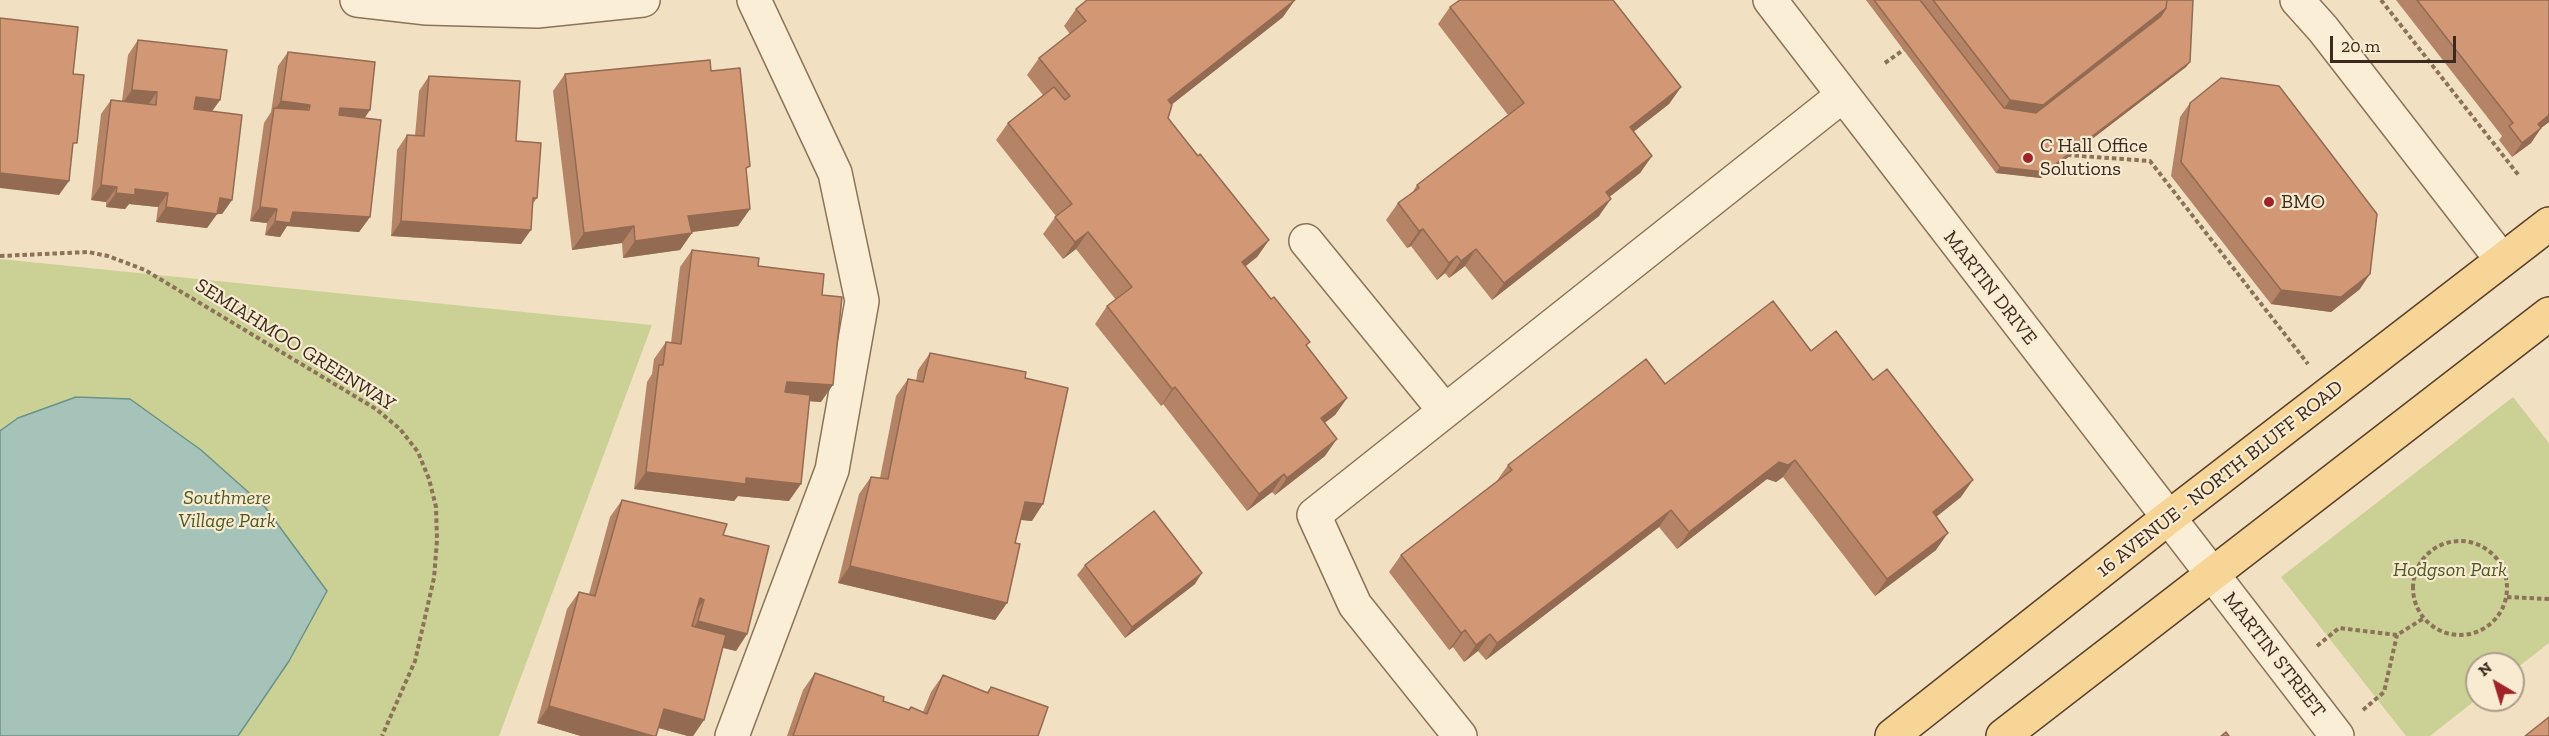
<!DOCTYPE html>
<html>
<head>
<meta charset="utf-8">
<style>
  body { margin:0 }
  #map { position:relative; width:2549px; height:736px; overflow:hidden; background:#f1e1c2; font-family:"Zilla Slab",serif }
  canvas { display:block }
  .north { position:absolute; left:2465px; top:652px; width:60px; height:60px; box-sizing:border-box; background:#f8ebd2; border:2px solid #ac9e8a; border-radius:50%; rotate:322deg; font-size:16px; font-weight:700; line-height:24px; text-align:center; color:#3b2a1d }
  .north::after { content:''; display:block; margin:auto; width:21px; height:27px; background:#9f2329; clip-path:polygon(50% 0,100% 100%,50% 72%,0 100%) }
  .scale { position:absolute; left:2330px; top:36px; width:126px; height:27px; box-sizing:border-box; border:3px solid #3b2a1d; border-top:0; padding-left:8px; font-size:18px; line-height:21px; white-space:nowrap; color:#3b2a1d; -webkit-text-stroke:4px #f8ebd2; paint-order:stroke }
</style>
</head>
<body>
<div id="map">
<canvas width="2549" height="736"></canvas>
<div class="north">N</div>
<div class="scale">20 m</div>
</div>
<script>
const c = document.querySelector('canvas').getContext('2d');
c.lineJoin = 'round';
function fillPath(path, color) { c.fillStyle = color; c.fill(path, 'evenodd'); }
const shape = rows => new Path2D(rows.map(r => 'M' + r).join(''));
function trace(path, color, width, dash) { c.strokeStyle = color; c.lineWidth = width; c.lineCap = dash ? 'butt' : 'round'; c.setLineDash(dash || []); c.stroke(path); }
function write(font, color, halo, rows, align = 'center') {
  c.font = font + ' "Zilla Slab",serif'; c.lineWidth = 4.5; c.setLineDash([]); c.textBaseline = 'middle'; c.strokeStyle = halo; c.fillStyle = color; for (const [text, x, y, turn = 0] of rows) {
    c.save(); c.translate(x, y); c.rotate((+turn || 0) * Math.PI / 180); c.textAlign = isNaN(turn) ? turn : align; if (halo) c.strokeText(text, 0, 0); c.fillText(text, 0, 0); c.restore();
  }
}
const green = shape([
  [0,259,652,325,499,736,0,736],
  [2513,397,2549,443,2549,643,2513,671,2513,664,2477,664,2477,699,2430,736,2406,736,2281,577]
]);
const water = shape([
  [76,397,130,399,201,450,265,507,327,591,289,661,238,736,0,736,0,431,18,418,76,397]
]);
const path = shape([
  [2381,0,2520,177],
  [1885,63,1906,48],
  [2067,155,2150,161,2308,364],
  [0,256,88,252,108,256,145,270,376,409,400,429,418,452,429,479,436,507,437,540,434,578,415,661,382,736],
  '2413 588a47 47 0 1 1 94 0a47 47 0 1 1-94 0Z',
  [2507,597,2549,599],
  [2317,646,2339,628,2397,635,2424,618],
  [2363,710,2384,692,2397,635]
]);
const minor = shape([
  [357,0,427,8,537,11,643,0],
  [1770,0,2337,736],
  [2297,0,2323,29,2502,260],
  [1306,241,1445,411],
  [732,736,832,470,862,301,835,173,754,0],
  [1460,736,1355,605,1314,515,1842,96]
]);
const major = shape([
  [1892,736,2168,518,2549,224],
  [2003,736,2549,314]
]);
const wall = shape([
  [1866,0,2193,0,2190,62,2186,67,2041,178,1996,173],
  [2396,0,2549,0,2549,122,2541,128,2531,143,2512,157,2499,140,2502,136],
  [1450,7,1681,87,1669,104,1633,132,1652,156,1640,173,1609,197,1599,216,1492,300,1465,266,1449,278,1445,273,1437,280,1411,246,1407,248,1386,220,1398,203,1412,193,1417,185,1508,115,1438,24],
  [1076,9,1283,17,1172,104,1168,118,1198,156,1269,240,1257,257,1245,266,1347,398,1335,415,1324,423,1325,456,1275,495,1272,492,1247,511,1163,404,1161,406,1095,324,1107,306,1116,300,1076,249,1063,259,1043,234,1056,216,996,140,1008,123,1043,95,1027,75,1039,58,1070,34,1064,26],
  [138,40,220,100,212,111,232,200,222,214,217,214,207,228,156,222,158,207,129,204,125,209,106,207,106,202,91,200,101,114,111,100,122,101,128,55],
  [288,52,364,118,370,217,359,232,287,226,280,237,265,235,267,223,250,221,264,123,271,112,278,66],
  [711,71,746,172,750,209,738,226,692,232,680,250,623,258,622,243,572,250,553,91,565,74],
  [429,76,516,141,537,198,532,205,521,244,391,236,397,150,407,135,415,136,419,91],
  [2190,103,2360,289,2331,312,2271,304,2171,176,2180,117],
  [692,250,758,266,822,295,821,402,810,401,789,501,738,496,734,501,634,489,647,382,652,374,654,359,666,342,671,343,680,267],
  [1811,351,1961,497,1936,517,1936,550,1875,596,1783,477,1776,482,1767,479,1677,549,1659,527,1486,660,1478,651,1464,662,1453,647,1449,650,1389,572,1401,555,1496,482,1508,465,1665,384],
  [930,353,1025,378,1032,521,1021,520,1015,543,1007,603,995,620,838,583,859,494,871,477,880,478,896,396,908,379,916,381,918,370],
  [622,500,723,535,747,634,736,651,723,648,704,720,693,736,688,736,658,728,656,736,581,736,537,723,567,609,579,592,589,594,610,517],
  [1085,565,1195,584,1125,638,1077,575],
  [815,673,883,701,908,710,911,707,923,712,931,692,943,675,987,692,991,687,1038,736,787,736,803,690]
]);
const shadedWall = shape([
  [1295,0,1283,17,1156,117,1168,100],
  [2166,8,2156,23,2032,119,2000,114,2010,100],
  [2190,62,2186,67,2041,178,1996,173,2000,167],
  [1681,87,1669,104,1618,144,1630,127],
  [132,90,157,92,147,106,122,104],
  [196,97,220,100,210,114,186,111],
  [281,101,310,105,300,119,273,112],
  [340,108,370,110,360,125,330,123],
  [2549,115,2549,122,2528,138,2538,124],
  [2541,128,2531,143,2512,157,2522,143],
  [1652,156,1640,173,1594,209,1606,192],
  [0,173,69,181,59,195,0,188],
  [101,185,117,187,106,202,91,200],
  [135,189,168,193,158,207,129,204,125,209,106,207,116,193],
  [220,198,232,200,222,214,217,214,207,228,156,222,166,207],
  [1611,199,1599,216,1492,300,1504,283],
  [260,207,277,209,267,223,250,221],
  [750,209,738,226,676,234,688,216],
  [293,212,370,217,359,232,287,226,280,237,265,235,275,221],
  [401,221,531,230,521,244,391,236],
  [634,226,622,243,572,250,584,233],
  [1423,229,1411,246,1407,248,1419,231],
  [1088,232,1076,249,1063,259,1075,242],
  [692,233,680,250,623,258,635,241],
  [1269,240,1257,257,1230,279,1242,262],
  [1476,249,1465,266,1449,278,1461,261],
  [1457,256,1445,273,1437,280,1449,263],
  [2370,274,2360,289,2331,312,2271,304,2281,290],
  [787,382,833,385,821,402,775,399],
  [1175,387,1163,404,1161,406,1172,389],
  [1347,398,1335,415,1309,435,1321,418],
  [1337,439,1325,456,1275,495,1287,478],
  [1795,460,1783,477,1776,482,1767,479,1677,549,1689,532,1779,462],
  [646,472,746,478,801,484,789,501,738,496,734,501,634,489],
  [1284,474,1272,492,1247,511,1259,494],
  [1973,480,1961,497,1921,529,1933,512],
  [1025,502,1043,504,1032,521,1013,519],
  [1671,510,1659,527,1486,660,1497,643],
  [1948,533,1936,550,1875,596,1887,579],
  [850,566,1007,603,995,620,838,583],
  [1202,573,1195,584,1125,638,1132,627],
  [700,598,704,600,692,617],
  [698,621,747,634,736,651,686,638],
  [1465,630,1453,647,1449,650,1461,633],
  [1490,634,1478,651,1464,662,1476,645],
  [549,706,653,736,581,736,537,723],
  [664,709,704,720,693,736,688,736,652,726]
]);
const building = shape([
  [1087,0,1295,0,1168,100,1172,105,1168,118,1198,156,1200,154,1269,240,1242,262,1271,299,1274,297,1310,342,1306,345,1347,398,1321,418,1337,439,1287,478,1284,474,1259,494,1175,387,1172,389,1107,306,1132,287,1088,232,1075,242,1055,217,1072,204,1008,123,1054,87,1065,100,1070,96,1039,58,1086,21,1076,9,1087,0],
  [1460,0,1613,0,1681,87,1630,127,1652,156,1606,192,1611,199,1504,283,1476,249,1461,261,1457,256,1449,263,1423,229,1419,231,1398,203,1419,188,1417,185,1524,103,1450,7,1460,0],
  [1874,0,1920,0,2004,108,2036,113,2160,17,2166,8,2167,0,2193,0,2190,62,2045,172,2000,167,1874,0],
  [1933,0,2167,0,2166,8,2043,105,2010,100,1933,0],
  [2417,0,2549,0,2549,115,2538,124,2541,128,2522,143,2509,126,2513,123,2417,0],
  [0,18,78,27,73,74,84,75,77,143,73,143,69,181,0,173,0,18],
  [138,40,227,50,220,100,196,97,194,109,242,115,232,200,220,198,217,214,166,207,168,193,135,189,135,195,116,193,117,187,101,185,111,100,156,105,157,92,132,90,138,40],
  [288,52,375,62,370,110,340,108,339,115,381,120,370,217,293,212,290,223,275,221,277,209,260,207,274,108,309,110,310,105,281,101,288,52],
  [710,60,711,71,740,68,750,166,746,168,750,209,688,216,692,233,635,241,634,226,584,233,565,74,710,60],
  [429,76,520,81,516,141,541,143,537,198,533,198,531,230,401,221,407,135,424,136,429,76],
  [2221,78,2279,86,2377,214,2370,274,2341,297,2281,290,2181,162,2190,103,2221,78],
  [692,250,759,258,758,266,824,274,822,295,842,297,833,385,787,382,785,392,810,395,801,484,746,478,746,484,646,472,659,365,663,365,666,342,681,344,692,250],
  [1773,301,1811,351,1836,331,1873,380,1887,369,1973,480,1933,512,1948,533,1887,579,1795,460,1788,465,1779,462,1689,532,1671,510,1497,643,1490,634,1476,645,1465,630,1461,633,1401,555,1512,470,1508,465,1646,359,1665,384,1773,301],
  [930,353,1026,372,1025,378,1068,388,1043,504,1025,502,1015,543,1020,544,1007,603,850,566,871,477,888,479,908,379,923,382,930,353],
  [622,500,727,524,723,535,769,546,747,634,698,621,704,600,700,598,692,626,726,635,704,720,664,709,656,736,653,736,549,706,579,592,595,596,622,500],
  [1154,511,1202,573,1132,627,1085,565,1154,511],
  [815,673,884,697,883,701,909,710,911,707,927,714,943,675,988,693,991,687,1048,707,1038,736,793,736,815,673],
  [2549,717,2549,736,2525,736,2549,717],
  [2226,732,2229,736,2221,736,2226,732]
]);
const markers = [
  [2028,158,6,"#9f2329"],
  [2269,202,6,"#9f2329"]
];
const poiNames = [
  ["C Hall Office",2040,146],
  ["Solutions",2040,169],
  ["BMO",2281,202]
];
const streetNames = [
  ["MARTIN DRIVE",1990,288,52],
  ["SEMIAHMOO GREENWAY",295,345,32],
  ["16 AVENUE - NORTH BLUFF ROAD",2220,479,-38],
  ["MARTIN STREET",2274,655,52]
];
const parkNames = [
  ["Southmere",227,498],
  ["Village Park",227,521],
  ["Hodgson Park",2450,570]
];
fillPath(green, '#cbd095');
fillPath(water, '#a5c3b9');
trace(water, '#6b9287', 1.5);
trace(minor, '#8c7258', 36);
trace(major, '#5a402c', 36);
trace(path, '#8c7258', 4, [4.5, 3]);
trace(minor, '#fbeed6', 33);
trace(major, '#f7d597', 33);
fillPath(wall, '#b58365');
fillPath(shadedWall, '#936a52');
fillPath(building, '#d29875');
trace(building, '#936a52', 1.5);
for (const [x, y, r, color] of markers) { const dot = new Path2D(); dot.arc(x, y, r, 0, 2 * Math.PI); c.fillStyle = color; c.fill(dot); trace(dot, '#f8ebd2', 2); }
write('20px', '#3b2a1d', '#f8ebd2', poiNames, 'left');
write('20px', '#3b2a1d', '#f8ebd2', streetNames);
write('italic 20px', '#4d5922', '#f8ebd2', parkNames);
</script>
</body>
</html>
